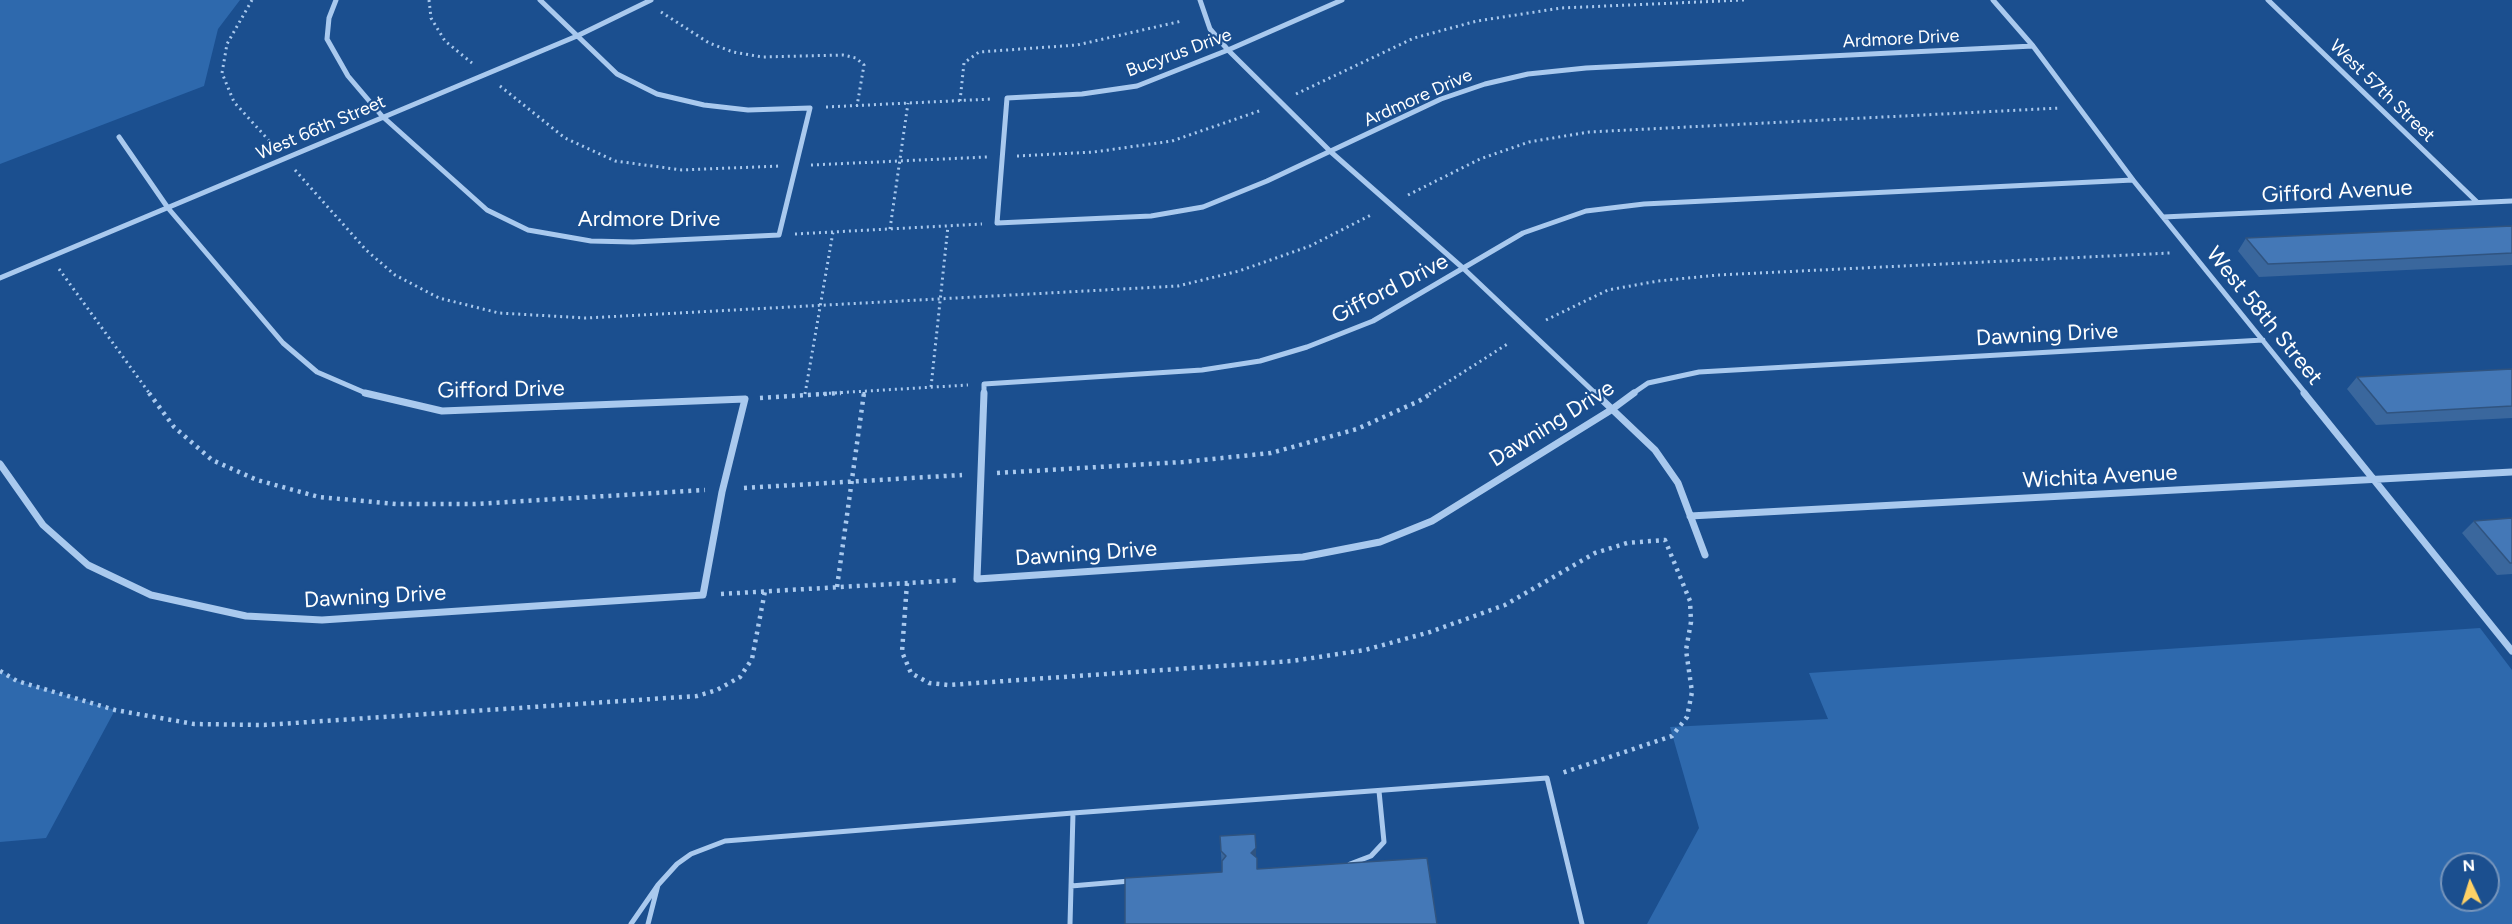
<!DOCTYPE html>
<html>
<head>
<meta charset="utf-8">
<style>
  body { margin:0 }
  #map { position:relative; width:2512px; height:924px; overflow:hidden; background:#1b4f8f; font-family:Figtree,sans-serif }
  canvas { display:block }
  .north { position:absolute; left:2440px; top:852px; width:60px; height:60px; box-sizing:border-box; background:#1b4f8f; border:2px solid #7695bc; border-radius:50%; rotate:356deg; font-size:16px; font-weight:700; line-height:24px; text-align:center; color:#fff }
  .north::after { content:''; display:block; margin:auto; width:21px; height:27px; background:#ffd166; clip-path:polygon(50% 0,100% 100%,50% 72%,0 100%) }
</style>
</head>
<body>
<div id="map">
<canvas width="2512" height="924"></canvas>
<div class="north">N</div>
</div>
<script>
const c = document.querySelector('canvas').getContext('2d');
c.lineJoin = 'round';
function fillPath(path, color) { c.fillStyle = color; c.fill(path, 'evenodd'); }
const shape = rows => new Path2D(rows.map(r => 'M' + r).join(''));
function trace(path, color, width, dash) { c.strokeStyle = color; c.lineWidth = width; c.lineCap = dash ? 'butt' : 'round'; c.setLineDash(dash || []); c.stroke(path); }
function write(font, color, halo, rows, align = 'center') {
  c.font = font + ' Figtree,sans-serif'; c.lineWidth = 4.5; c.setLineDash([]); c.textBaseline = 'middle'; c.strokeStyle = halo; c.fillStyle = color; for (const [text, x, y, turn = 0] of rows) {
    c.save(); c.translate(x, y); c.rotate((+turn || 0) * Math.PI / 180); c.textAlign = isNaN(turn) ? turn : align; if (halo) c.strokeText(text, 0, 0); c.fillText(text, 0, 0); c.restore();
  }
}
const green = shape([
  [0,0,240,0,218,29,204,86,0,164],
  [2480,628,2512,670,2512,924,1647,924,1699,828,1670,727,1828,719,1809,673],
  [2452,864,2488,864,2488,900,2452,900],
  [0,671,17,681,115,710,46,838,0,842]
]);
const pathFar1 = shape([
  [252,0,227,44,222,73,234,102,273,145],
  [429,0,431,18,445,41,472,63],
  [661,12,709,43,733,52,762,57,843,55,856,58,864,65,857,106],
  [500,86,565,138,615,161,682,170,780,166],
  [1296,94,1414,38,1477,21,1561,8,1744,0],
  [960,101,964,63,979,52,1077,45,1182,21],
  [826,107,992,99],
  [1017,156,1094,152,1172,141,1262,110],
  [811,165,987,157],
  [295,170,366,250,395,275,439,298,499,313,586,318,1178,286,1239,271,1310,246,1373,214],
  [1408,195,1480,159,1529,142,1589,132,2060,108],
  [890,229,908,103],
  [795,234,982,224],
  [59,269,150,394],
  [1546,320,1608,290,1658,281,1718,275,2170,253],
  [931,387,948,226],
  [805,394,833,232],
  [817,394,968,385],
  [864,394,864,391],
  [1429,394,1509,343]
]);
const path = shape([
  [149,393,174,427,212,460,257,480,319,497,396,504,475,504,705,490],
  [760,398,841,393],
  [997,473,1183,462,1271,453,1357,429,1419,401,1432,393],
  [744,488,962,475],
  [907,583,902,652,911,673,929,683,948,685,1292,661,1365,650,1430,632,1505,605,1595,553,1627,543,1665,540,1690,601,1691,622,1686,650,1692,692,1687,717,1672,736,1562,773],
  [837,587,864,393],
  [721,594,960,580],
  [0,671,17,681,115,710,194,724,264,725,697,696,717,690,740,677,752,659,765,591]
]);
const lane = shape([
  [1073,813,1547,778,1582,924],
  [1350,864,1371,856,1384,842,1379,791],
  [658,885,677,864,691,854,725,841,1073,813,1070,924],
  [1071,886,1130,881],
  [631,924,658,885,648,924]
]);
const streetFar1 = shape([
  [336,0,329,18,327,39,348,76,382,116,487,210,528,230,591,241,633,242,779,235,810,108,748,110,704,105,657,94,617,74,540,0],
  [1200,0,1210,29,1228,50,1331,152,1464,269,1596,394],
  [1342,0,1228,50,1137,86,1082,94,1007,98,997,223,1151,216,1203,207,1267,181,1441,99,1485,84,1528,74,1586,68,2033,46],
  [1993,0,2033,46,2133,180,2306,394],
  [2268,0,2477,202],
  [119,137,168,208,283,343,317,372,368,394],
  [2163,217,2512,201],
  [0,278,577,36,651,0],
  [984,394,984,384,1202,370,1260,361,1307,347,1373,321,1523,233,1586,211,1644,204,2133,180],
  [1632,394,1648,383,1699,372,2263,340]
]);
const street = shape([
  [984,393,977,579,1303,557,1380,542,1432,521,1611,410,1634,393],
  [1595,393,1655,450,1678,483,1705,555],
  [2304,393,2512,651],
  [0,464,43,525,88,565,151,595,246,616,322,620,703,595,722,492,745,399,442,411,365,393],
  [1690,516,2512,472]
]);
const wall = shape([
  [2512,226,2512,265,2259,277,2238,251,2246,238],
  [2512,369,2512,418,2376,425,2347,389,2357,377],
  [2512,518,2512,574,2497,575,2462,533,2474,521],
  [1255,834,1222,872,1220,836]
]);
const shadedWall = shape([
  [1256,848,1256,867,1251,853]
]);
const building = shape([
  [2512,226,2512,253,2394,259,2268,264,2246,238,2512,226],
  [2512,369,2512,406,2387,413,2357,377,2512,369],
  [2512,518,2512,563,2510,563,2474,521,2512,518],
  [1255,834,1256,848,1251,853,1257,858,1257,869,1427,858,1437,924,1125,924,1125,878,1222,872,1222,861,1226,856,1221,851,1220,836,1255,834]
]);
const farStreetnames = [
  ["Ardmore Drive",1901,39,-3],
  ["Bucyrus Drive",1179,53,-20],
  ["West 57th Street",2382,91,44],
  ["Ardmore Drive",1418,98,-24],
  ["West 66th Street",321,128,-23]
];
const streetNames = [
  ["Gifford Avenue",2337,192,-3],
  ["Ardmore Drive",649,220],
  ["Gifford Drive",1390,289,-27],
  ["West 58th Street",2264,316,51],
  ["Dawning Drive",2047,335,-3],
  ["Gifford Drive",501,390,-1],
  ["Dawning Drive",1552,424,-32],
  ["Wichita Avenue",2100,477,-3],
  ["Dawning Drive",1086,554,-4],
  ["Dawning Drive",375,597,-3]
];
fillPath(green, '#2e69ad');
trace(pathFar1, '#a9c9ee', 3, [2, 4]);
trace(path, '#a9c9ee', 4.5, [3, 5]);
trace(lane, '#a9c9ee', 5);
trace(streetFar1, '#a9c9ee', 5);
trace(street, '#a9c9ee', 7);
fillPath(wall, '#3a679d');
fillPath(shadedWall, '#305480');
fillPath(building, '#4478b7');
trace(building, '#305480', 1.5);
write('18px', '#fff', '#1b4f8f', farStreetnames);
write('22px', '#fff', '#1b4f8f', streetNames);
</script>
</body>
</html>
